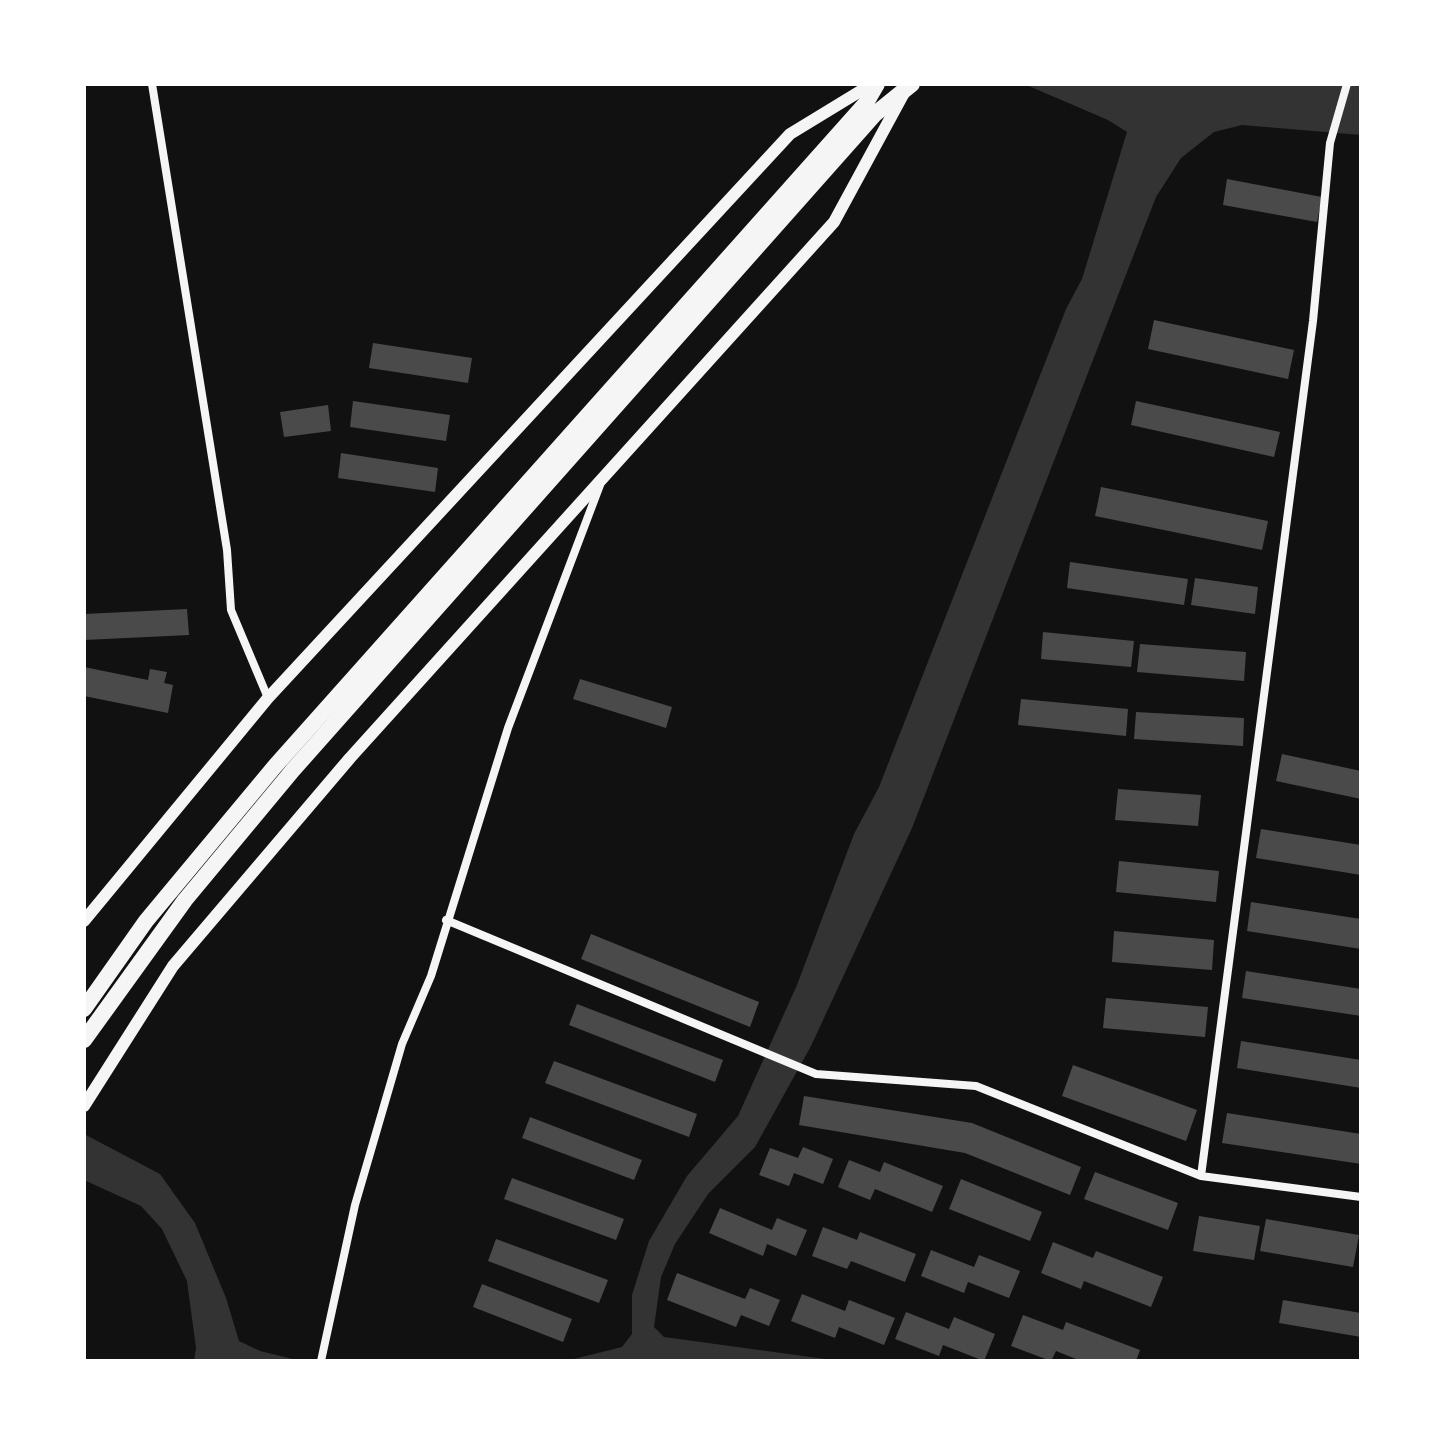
<!DOCTYPE html>
<html>
<head>
<meta charset="utf-8">
<style>
  body { margin:0 }
  #map { position:relative; width:1445px; height:1445px; overflow:hidden; background:#111; font-family:Mulish,sans-serif }
  canvas { display:block }
  .frame { position:absolute; inset:0; border:86px solid #fff; pointer-events:none }
</style>
</head>
<body>
<div id="map">
<canvas width="1445" height="1445"></canvas>
<div class="frame"></div>
</div>
<script>
const c = document.querySelector('canvas').getContext('2d');
c.lineJoin = 'round';
function fillPath(path, color) { c.fillStyle = color; c.fill(path, 'evenodd'); }
const shape = rows => new Path2D(rows.map(r => 'M' + r).join(''));
function trace(path, color, width, dash) { c.strokeStyle = color; c.lineWidth = width; c.lineCap = dash ? 'butt' : 'round'; c.setLineDash(dash || []); c.stroke(path); }
const water = shape([
  [1024,84,1361,84,1361,135,1242,125,1214,132,1181,158,1156,197,912,828,811,1046,755,1147,708,1194,675,1244,661,1277,654,1327,664,1337,840,1361,566,1361,622,1347,632,1334,632,1295,649,1241,687,1176,738,1116,797,985,854,834,879,787,1066,309,1082,279,1127,132,1108,120],
  [84,1134,160,1174,195,1223,226,1298,239,1341,260,1351,301,1361,194,1361,196,1348,187,1281,162,1229,141,1206,84,1180]
]);
const building = shape([
  [1227,179,1322,197,1317,222,1223,205],
  [1154,320,1294,350,1288,379,1148,349],
  [373,343,472,358,468,383,369,368],
  [353,401,450,415,446,441,350,427],
  [1136,401,1280,432,1274,457,1131,425],
  [328,405,331,431,284,437,280,412],
  [341,453,438,468,435,492,338,478],
  [1101,487,1268,521,1262,550,1095,516],
  [1070,562,1188,579,1184,605,1067,588],
  [1195,578,1258,587,1255,614,1191,605],
  [187,609,189,635,84,640,84,614],
  [1043,632,1134,641,1131,667,1041,659],
  [1140,644,1246,652,1244,681,1137,672],
  [84,667,148,680,150,669,167,672,164,683,173,685,168,713,84,696],
  [580,679,672,707,666,728,573,699],
  [1021,699,1128,709,1126,736,1018,725],
  [1136,712,1244,718,1243,746,1134,739],
  [1282,754,1361,771,1361,799,1276,781],
  [1118,789,1201,795,1198,826,1115,820],
  [1261,829,1361,845,1361,875,1256,858],
  [1119,861,1219,871,1216,902,1116,892],
  [1251,902,1361,919,1361,949,1247,931],
  [1114,931,1214,940,1212,970,1112,962],
  [591,934,759,1002,750,1027,581,959],
  [1246,971,1361,989,1361,1016,1242,998],
  [1106,998,1208,1007,1205,1037,1103,1028],
  [577,1004,723,1060,715,1082,569,1025],
  [1241,1041,1361,1060,1361,1088,1237,1068],
  [554,1061,697,1114,689,1137,545,1083],
  [1073,1065,1197,1110,1186,1141,1062,1096],
  [804,1096,972,1123,1081,1167,1070,1195,965,1153,799,1125],
  [1227,1113,1361,1134,1361,1164,1222,1143],
  [530,1117,642,1160,634,1180,522,1138],
  [803,1147,833,1159,823,1184,794,1173,789,1186,759,1175,770,1148,798,1158],
  [849,1160,880,1172,884,1162,943,1186,932,1212,875,1189,870,1200,838,1187],
  [1095,1172,1178,1203,1168,1230,1084,1199],
  [512,1178,624,1219,616,1240,504,1199],
  [961,1179,1042,1212,1030,1241,949,1209],
  [720,1208,772,1230,777,1218,807,1230,796,1256,767,1244,763,1256,709,1233],
  [1199,1216,1260,1226,1254,1260,1193,1251],
  [1266,1219,1359,1235,1353,1267,1260,1251],
  [823,1227,857,1240,860,1232,916,1254,905,1282,851,1261,847,1269,812,1256],
  [496,1239,608,1280,599,1303,488,1261],
  [1053,1242,1093,1258,1096,1251,1163,1277,1151,1307,1084,1281,1081,1289,1041,1273],
  [931,1250,974,1267,979,1255,1020,1271,1009,1298,968,1282,964,1293,921,1276],
  [677,1273,745,1299,750,1288,780,1300,769,1326,741,1315,736,1327,667,1300],
  [482,1284,572,1319,563,1342,473,1307],
  [802,1294,845,1311,849,1300,895,1318,884,1345,839,1327,835,1338,791,1321],
  [1283,1300,1361,1313,1361,1337,1279,1323],
  [906,1312,949,1329,954,1317,995,1334,984,1361,943,1345,939,1356,895,1339],
  [1023,1315,1063,1330,1066,1322,1140,1350,1136,1361,1081,1361,1056,1351,1051,1361,1011,1346]
]);
const minor = shape([
  [152,84,227,550,231,610,268,698],
  [446,920,816,1074,976,1086,1201,1176,1361,1197],
  [1201,1176,1313,321,1330,143,1347,84],
  [321,1361,355,1205,402,1044,431,976,508,728,600,485]
]);
const tertiary = shape([
  [84,921,268,698,790,134,872,84],
  [84,1106,173,966,350,758,834,222,904,93]
]);
const primary = shape([
  [84,1009,146,921,275,766,866,103,877,84],
  [84,1040,185,900,293,770,875,114,912,84]
]);
fillPath(water, '#333');
fillPath(building, '#4a4a4a');
trace(minor, '#f5f5f5', 8);
trace(tertiary, '#f5f5f5', 12);
trace(primary, '#f5f5f5', 16);
</script>
</body>
</html>
